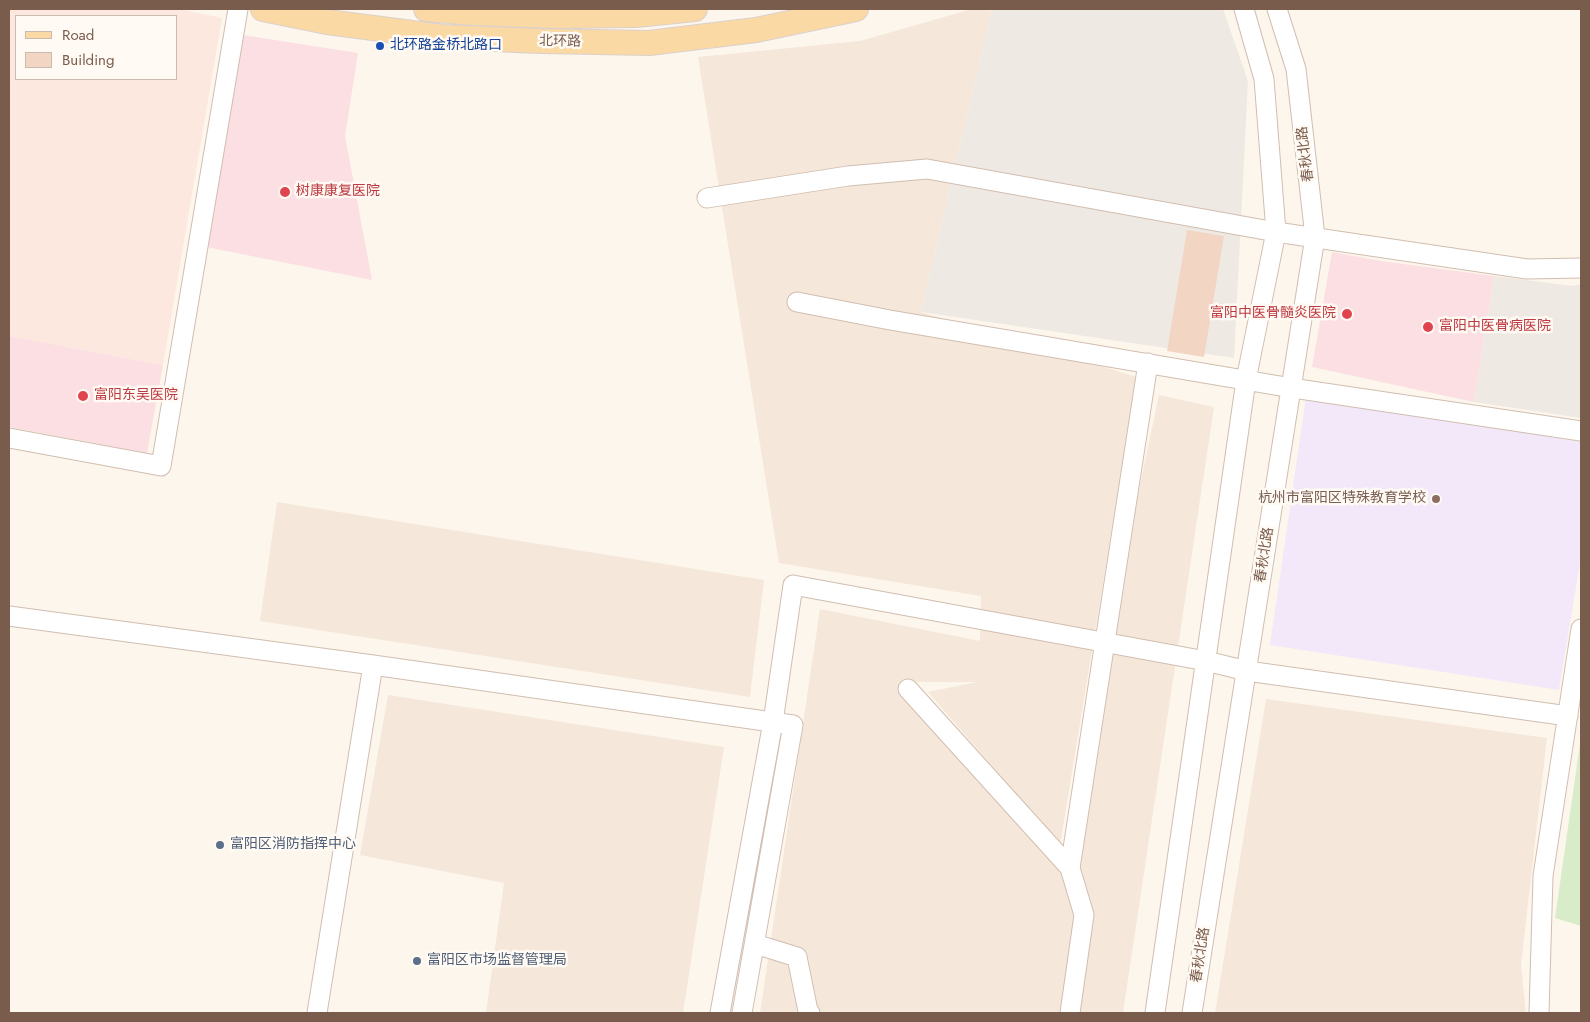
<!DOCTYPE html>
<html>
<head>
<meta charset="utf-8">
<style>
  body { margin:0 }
  #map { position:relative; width:1590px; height:1022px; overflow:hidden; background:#fdf6ec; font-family:Jost,sans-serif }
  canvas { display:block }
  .frame { position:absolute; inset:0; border:10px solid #7a5c4d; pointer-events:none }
  .legend { position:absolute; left:15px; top:15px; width:162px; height:65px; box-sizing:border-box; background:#fffaf3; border:1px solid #cabbb1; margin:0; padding:6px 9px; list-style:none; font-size:15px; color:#7a5c4d }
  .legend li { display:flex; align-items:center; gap:10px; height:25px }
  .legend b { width:25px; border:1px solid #cabbb1 }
</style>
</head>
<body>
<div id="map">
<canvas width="1590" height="1022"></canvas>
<div class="frame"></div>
<ul class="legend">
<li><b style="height:6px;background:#fbd9a5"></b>Road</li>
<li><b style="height:14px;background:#f3d5c3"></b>Building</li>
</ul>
</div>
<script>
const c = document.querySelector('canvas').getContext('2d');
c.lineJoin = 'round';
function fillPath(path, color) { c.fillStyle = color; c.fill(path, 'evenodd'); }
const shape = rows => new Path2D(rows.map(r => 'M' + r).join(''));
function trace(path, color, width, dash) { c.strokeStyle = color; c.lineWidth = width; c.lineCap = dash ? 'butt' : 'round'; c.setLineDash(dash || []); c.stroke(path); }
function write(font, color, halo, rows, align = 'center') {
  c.font = font + ' Jost,"Noto Sans SC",sans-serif'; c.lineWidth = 5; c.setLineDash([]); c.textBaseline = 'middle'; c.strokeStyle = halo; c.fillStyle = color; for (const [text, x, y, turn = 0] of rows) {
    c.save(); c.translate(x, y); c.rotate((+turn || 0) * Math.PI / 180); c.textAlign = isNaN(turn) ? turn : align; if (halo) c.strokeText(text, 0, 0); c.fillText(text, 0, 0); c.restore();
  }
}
const residential = shape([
  [972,9,992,9,921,312,1137,377,1060,845,928,692,977,682,901,682,1059,869,1159,395,1214,407,1123,1013,760,1013,820,609,980,641,981,596,779,563,698,57,860,41],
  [277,502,764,580,750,697,260,621],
  [388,695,724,747,683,1013,486,1013,504,883,360,855],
  [1266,699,1547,738,1521,965,1526,1013,1215,1013]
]);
const commercial = shape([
  [9,9,179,9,222,18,163,365,9,336],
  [16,16,176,16,176,79,16,79]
]);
const industrial = shape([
  [992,9,1223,9,1248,81,1234,358,921,312],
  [1494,276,1573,286,1581,284,1581,418,1474,402]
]);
const education = shape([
  [1306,397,1581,442,1581,557,1559,690,1270,645]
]);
const medical = shape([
  [243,35,358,53,345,136,372,280,206,247],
  [1332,252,1381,261,1494,276,1474,402,1312,367],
  [9,336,163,365,147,453,9,427]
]);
const green = shape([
  [1581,737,1581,926,1555,918]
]);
const building = shape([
  [1187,230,1224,236,1204,357,1167,351]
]);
const minor = shape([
  [707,198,848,176,927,169,1276,232,1527,269,1581,268],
  [797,302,890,320,1292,388,1581,431],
  [9,438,161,466,238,9],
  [9,616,373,665,793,725,742,1013],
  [908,689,1070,868],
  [755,944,797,957,808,1011,810,1013],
  [317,1013,373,665],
  [720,1013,773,722,793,585,1206,661,1247,671,1568,716],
  [1070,1013,1084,915,1070,868,1148,363],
  [1155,1013,1246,380,1276,232,1264,79,1244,9],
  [1192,1013,1315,237,1296,69,1277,9],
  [1539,1013,1543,876,1581,629]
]);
const major = shape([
  [263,9,327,22,443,37,540,41,649,43,756,30,856,9],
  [426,9,473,13,556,16,636,15,695,9]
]);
const markers = [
  [380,46,5,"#1a4fb4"],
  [285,192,6,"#e0444e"],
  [1347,314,6,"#e0444e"],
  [1428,327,6,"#e0444e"],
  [83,396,6,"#e0444e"],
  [1436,499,5,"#8d6e63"],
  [220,845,5,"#5c6f8a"],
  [417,961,5,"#5c6f8a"]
];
const streetNames = [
  ["北环路",560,42,1],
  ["春秋北路",1306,154,-97],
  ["春秋北路",1265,555,-81],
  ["春秋北路",1201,955,-81]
];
const transitNames = [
  ["北环路金桥北路口",390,46]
];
const healthNames = [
  ["树康康复医院",296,192],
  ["富阳中医骨髓炎医院",1336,314,"right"],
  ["富阳中医骨病医院",1439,327],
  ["富阳东吴医院",94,396]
];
const educationNames = [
  ["杭州市富阳区特殊教育学校",1426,499]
];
const serviceNames = [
  ["富阳区消防指挥中心",230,845],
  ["富阳区市场监督管理局",427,961]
];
fillPath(residential, '#f5e8da');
fillPath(commercial, '#fde8e0');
fillPath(industrial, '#efe9e4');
fillPath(education, '#f3e8fa');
fillPath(medical, '#fbdfe3');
fillPath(green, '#d8ecc9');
fillPath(building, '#f3d5c3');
trace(minor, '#d1beb0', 21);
trace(major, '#dad1cd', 26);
trace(minor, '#fff', 19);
trace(major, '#fbd9a5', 24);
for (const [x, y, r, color] of markers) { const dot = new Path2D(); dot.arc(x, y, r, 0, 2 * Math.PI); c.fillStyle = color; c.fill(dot); trace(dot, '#fffaf3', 2); }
write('14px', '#7a5c4d', '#fffaf3', streetNames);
write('14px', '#164399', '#fffaf3', transitNames, 'left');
write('14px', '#be3a42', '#fffaf3', healthNames, 'left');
write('14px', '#785e54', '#fffaf3', educationNames, 'right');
write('14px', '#4e5e75', '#fffaf3', serviceNames, 'left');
</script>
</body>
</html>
